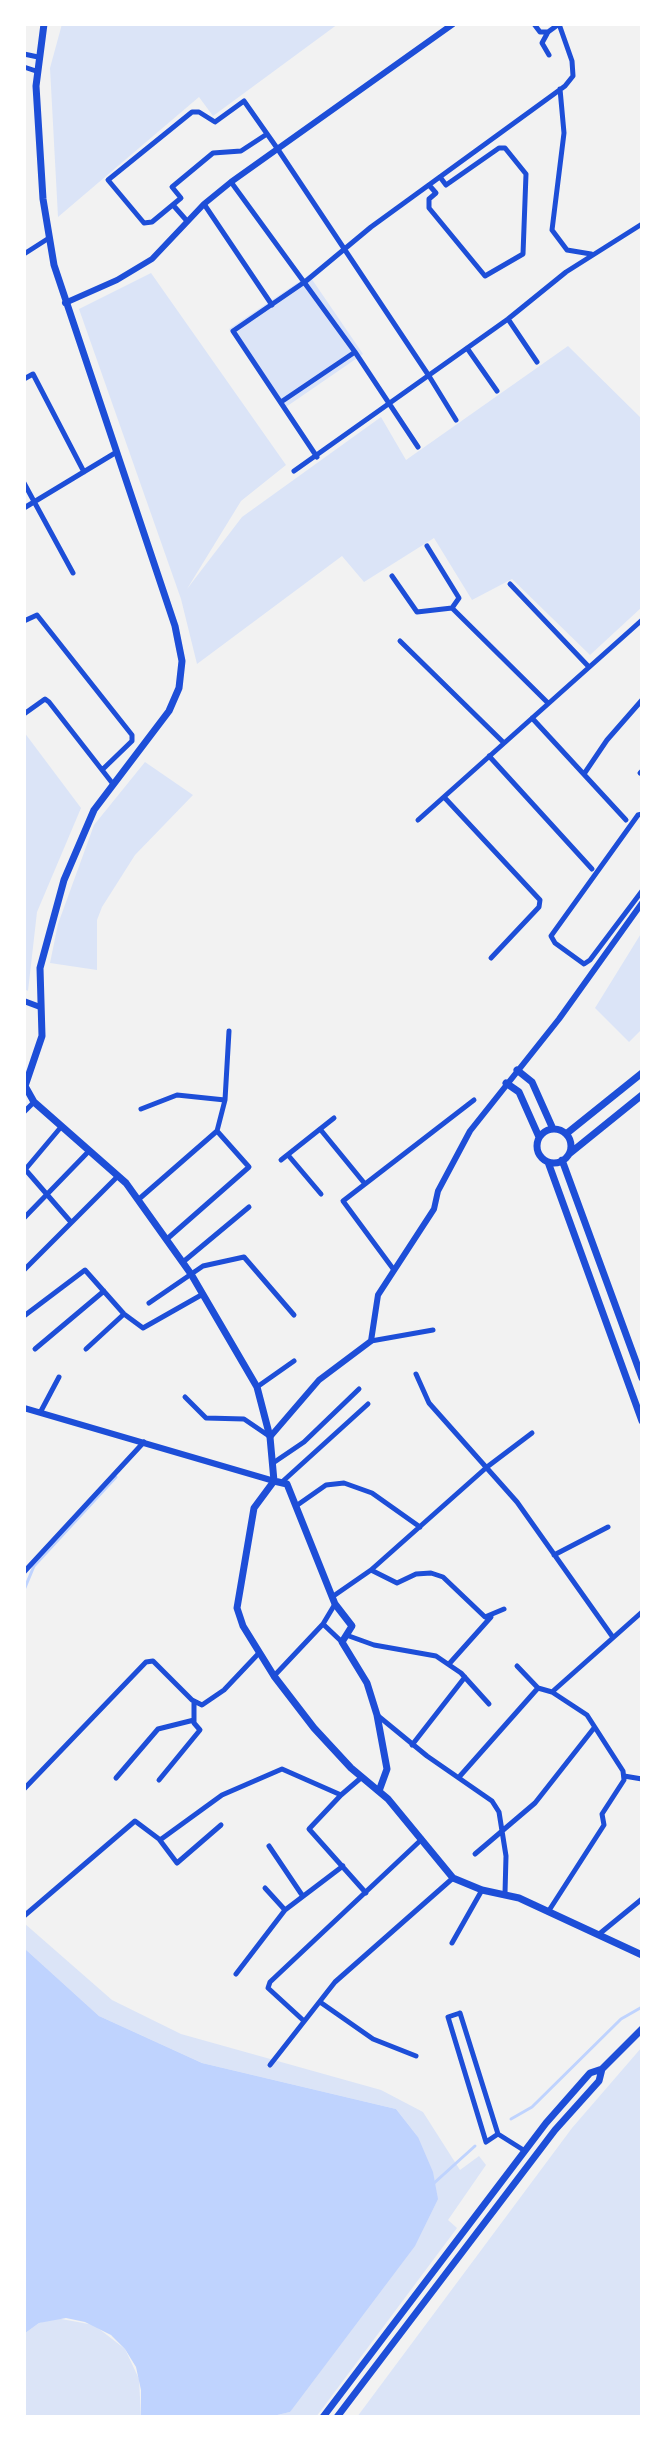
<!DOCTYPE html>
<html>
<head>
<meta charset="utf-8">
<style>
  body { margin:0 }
  #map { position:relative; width:666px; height:2441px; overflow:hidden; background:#f2f2f2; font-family:"Roboto Serif",serif }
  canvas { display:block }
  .frame { position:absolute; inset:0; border:26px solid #fff; pointer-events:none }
</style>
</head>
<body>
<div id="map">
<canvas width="666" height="2441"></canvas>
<div class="frame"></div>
</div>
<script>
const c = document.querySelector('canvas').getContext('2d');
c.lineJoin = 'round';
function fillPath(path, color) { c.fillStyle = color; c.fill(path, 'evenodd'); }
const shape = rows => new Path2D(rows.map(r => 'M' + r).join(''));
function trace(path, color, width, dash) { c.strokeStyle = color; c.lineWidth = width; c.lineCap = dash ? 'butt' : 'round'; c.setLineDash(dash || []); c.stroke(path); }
const green = shape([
  [62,24,338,24,213,116,199,97,58,217,50,68],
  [151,273,286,465,241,501,187,589,242,517,381,417,406,460,568,346,642,419,642,607,590,655,512,579,472,600,434,538,364,582,342,556,197,664,181,599,79,309],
  [309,275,363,354,283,409,229,329],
  [24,732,81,808,37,912,28,991,24,989],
  [145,762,193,795,135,855,102,907,97,920,97,970,50,963,58,924,94,825],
  [642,932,642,1029,629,1042,595,1008],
  [24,1923,112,2000,181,2034,381,2090,423,2112,460,2170,479,2156,486,2165,448,2220,457,2228,316,2417,269,2417,290,2412,418,2137,396,2109,202,2063,99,2016,24,1948],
  [642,2047,642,2417,357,2417,572,2128],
  [56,2318,94,2325,125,2349,139,2379,141,2417,24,2417,24,2334,39,2323]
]);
const water = shape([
  [24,1948,99,2016,202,2063,396,2109,418,2137,433,2172,438,2199,415,2246,290,2412,269,2417,141,2417,141,2390,136,2367,125,2349,111,2335,85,2322,66,2318,39,2323,24,2334]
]);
const stream = shape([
  [24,1590,34,1566,116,1477],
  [511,2119,532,2107,621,2019,642,2007],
  [433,2184,475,2146]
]);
const minor = shape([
  [534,24,540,32,548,32],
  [24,54,38,57],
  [549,55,542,43,548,32,559,24],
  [24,67,36,71],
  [560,89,564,133,552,230,567,250,591,254],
  [267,134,241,151,213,153,172,187,181,198,152,222,144,223,108,180,192,112,199,112,215,122,244,101,277,148,429,376,456,420],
  [231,182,355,352,281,402],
  [429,185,436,193,429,199,429,208,485,276,523,254,526,174,505,148,499,148,446,185,440,177],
  [204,204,272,305],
  [173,205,187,221],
  [24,254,49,238],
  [508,319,537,362],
  [467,348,497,391],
  [355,352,418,447],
  [24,379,33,374,84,472],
  [317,457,233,331,306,281,371,227,565,86,573,76,572,61,559,24],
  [294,471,508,319,566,272,642,224],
  [24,483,73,573],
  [24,508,115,453],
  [427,546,459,598,452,608,548,703],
  [392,576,417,612,452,608],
  [510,584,589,667],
  [24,621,37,615,132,735,132,741,102,770],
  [400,641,503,742],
  [24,714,45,699,49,702,113,784],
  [532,718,626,820],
  [489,756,592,869],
  [640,773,642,771],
  [584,774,607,740,642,700],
  [444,797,540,900,539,907,491,958],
  [642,814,638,815,551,936,555,943,584,964,590,960,642,891],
  [418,820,642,620],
  [141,1109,177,1095,225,1100],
  [24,1112,34,1102],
  [320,1129,365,1184],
  [288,1155,321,1194],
  [281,1160,334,1118],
  [24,1168,70,1221],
  [24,1171,61,1127],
  [139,1199,217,1131,225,1100,229,1031],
  [24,1218,89,1151],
  [167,1239,249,1167,217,1131],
  [183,1262,249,1207],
  [24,1270,118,1176],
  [394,1270,343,1201,474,1100],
  [149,1303,203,1266,244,1257,294,1315],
  [24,1316,85,1270,124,1314,143,1328,203,1294],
  [371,1341,433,1330],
  [35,1349,104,1291],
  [86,1349,124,1314],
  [416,1374,429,1403,517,1502,612,1636],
  [257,1387,294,1361],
  [185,1397,206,1418,244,1419,269,1436],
  [41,1411,59,1377],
  [273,1463,304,1442,359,1389],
  [282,1482,368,1404],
  [296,1506,326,1485,344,1483,372,1493,420,1527],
  [554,1555,608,1527],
  [371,1570,487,1467,532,1433],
  [24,1572,144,1442],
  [332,1597,371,1570,397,1583,416,1574,431,1573,443,1577,485,1617,504,1609],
  [323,1624,342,1642],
  [349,1636,374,1645,436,1656,461,1673,489,1704],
  [449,1664,491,1617],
  [517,1666,538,1688],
  [274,1676,323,1624,335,1604],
  [377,1715,427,1756,492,1801,499,1812,506,1856,505,1893],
  [412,1745,465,1677],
  [460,1776,538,1688,552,1692,642,1612],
  [624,1776,642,1779],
  [116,1778,158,1729,194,1720],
  [159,1780,200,1730,194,1723,194,1702],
  [24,1789,146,1662,153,1661,192,1700,202,1705,224,1690,259,1653],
  [341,1795,309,1829,366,1893],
  [160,1840,222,1795,282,1769,341,1795,362,1777],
  [269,1846,302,1895],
  [475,1854,535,1803,594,1728],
  [265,1888,285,1910],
  [548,1912,604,1825,602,1814,624,1780,623,1771,587,1715,552,1692],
  [24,1916,135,1821,159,1839,177,1863,221,1825],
  [598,1935,642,1899],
  [452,1943,482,1890],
  [236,1974,285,1910,343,1866],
  [320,2002,373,2039,416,2056],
  [460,2013,498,2134,486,2142,448,2017,460,2013],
  [304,2021,268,1988,270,1982,422,1839],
  [270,2065,335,1982,453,1878],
  [498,2134,525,2151]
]);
const tertiary = shape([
  [65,303,117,280,152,259,204,204,231,182,453,24],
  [24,1001,40,1007],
  [24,1408,274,1481],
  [270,1437,319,1380,371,1341,378,1295,434,1209,438,1191,470,1131,559,1019,642,903]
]);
const secondary = shape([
  [44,24,36,86,43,199,54,265,175,626,182,661,179,688,169,711,94,810,64,880,40,968,42,1036,25,1086,34,1102,126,1183,191,1274,257,1387,270,1437,274,1481],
  [517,1070,532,1082,553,1129],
  [506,1083,519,1092,539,1137],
  '537 1146a17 17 0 1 1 34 0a17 17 0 1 1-34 0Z',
  [566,1134,642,1073],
  [569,1154,642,1095],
  [562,1160,642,1378],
  [548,1162,642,1421],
  [274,1481,254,1508,237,1608,243,1626,274,1676,314,1728,351,1768,388,1799,453,1878,482,1890,519,1898,642,1955],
  [274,1481,287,1484,335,1604,352,1626,342,1642,367,1683,377,1715,387,1769,379,1791],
  [323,2417,546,2123,590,2073,602,2069,642,2029],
  [337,2417,555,2130,599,2081,602,2069]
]);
fillPath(green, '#dbe4f7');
fillPath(water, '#bfd3fe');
trace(stream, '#bfd3fe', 3);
trace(minor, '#1d4ed8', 5);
trace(tertiary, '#1d4ed8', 6);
trace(secondary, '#1d4ed8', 7);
</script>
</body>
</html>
